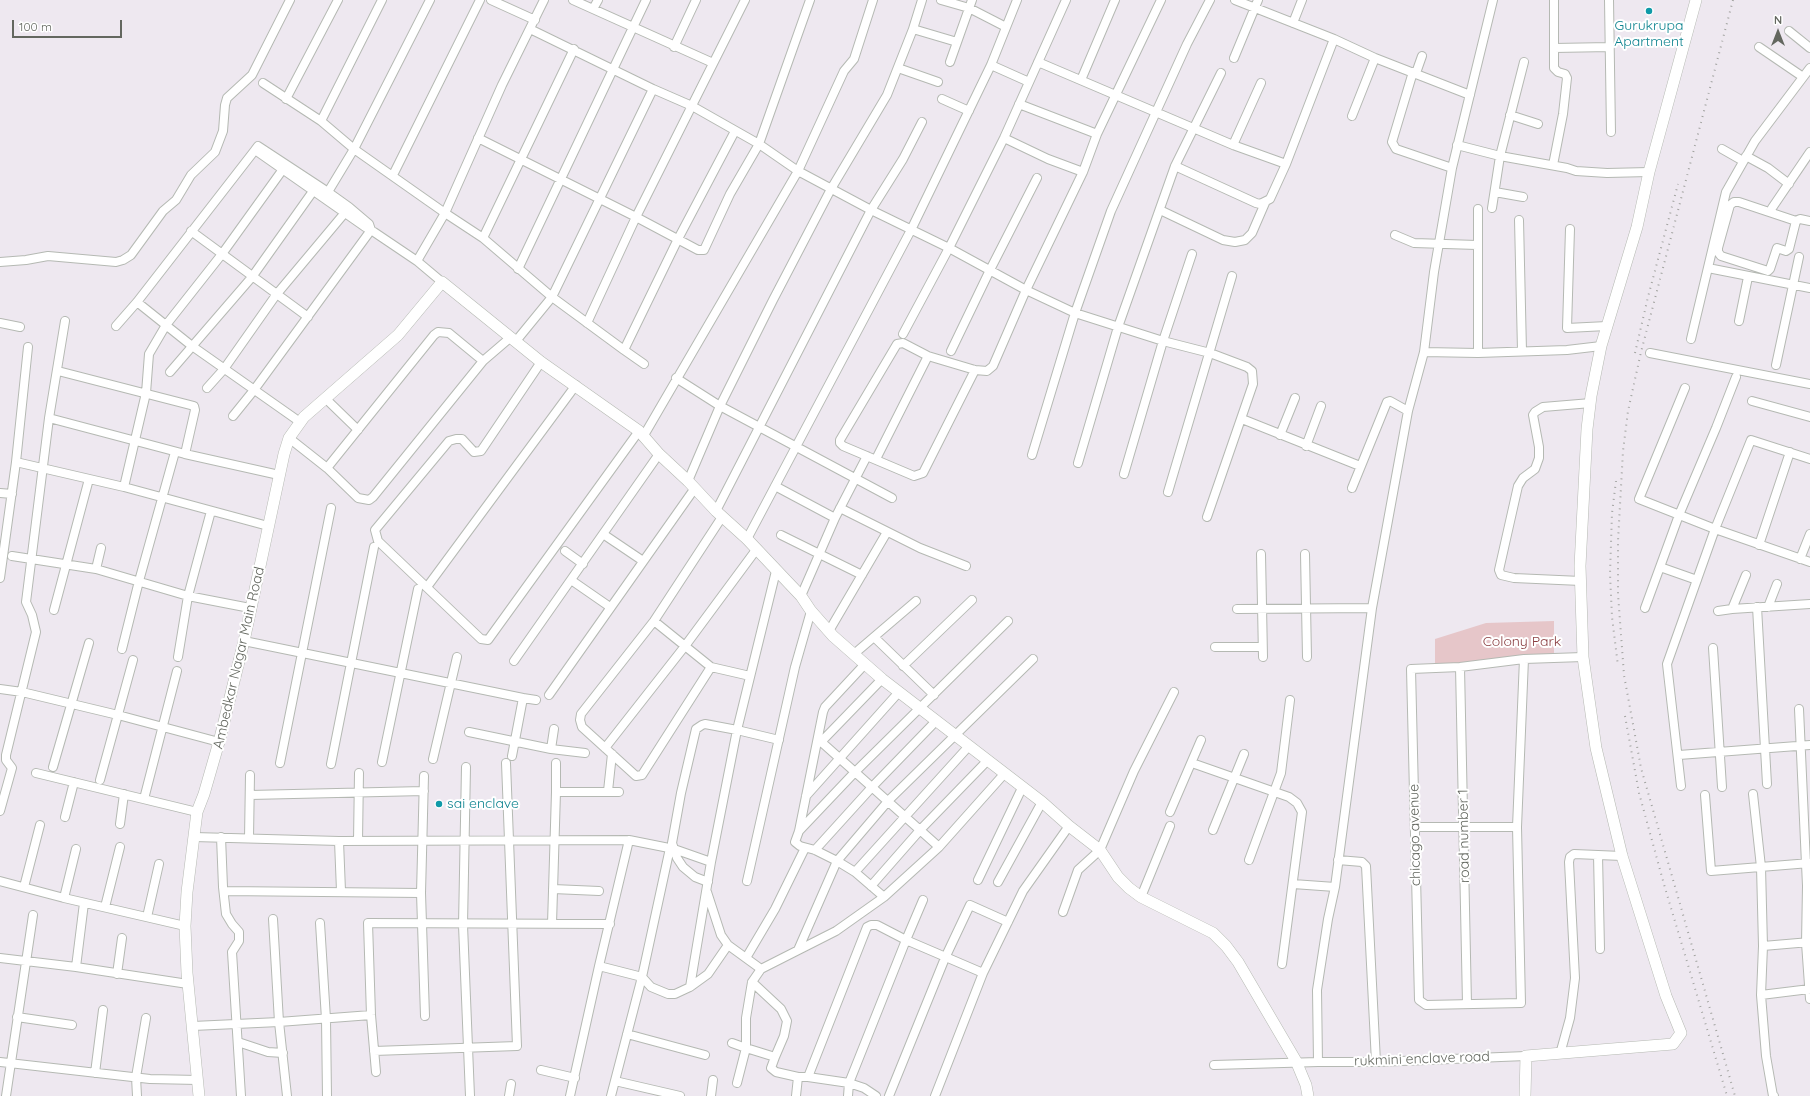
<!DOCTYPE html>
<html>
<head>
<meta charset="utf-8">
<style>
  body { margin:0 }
  #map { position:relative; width:1810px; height:1096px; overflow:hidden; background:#eee8f0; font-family:Quicksand,sans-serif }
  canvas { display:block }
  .north { position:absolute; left:1758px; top:12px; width:40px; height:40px; -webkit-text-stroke:3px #fff; paint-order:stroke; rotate:0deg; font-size:11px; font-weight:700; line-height:16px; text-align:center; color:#63675f }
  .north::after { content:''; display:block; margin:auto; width:14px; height:18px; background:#63675f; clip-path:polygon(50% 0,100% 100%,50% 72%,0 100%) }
  .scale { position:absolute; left:12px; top:20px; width:110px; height:18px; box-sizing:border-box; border:2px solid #63675f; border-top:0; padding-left:5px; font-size:12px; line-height:14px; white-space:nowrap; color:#63675f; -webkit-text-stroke:3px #fff; paint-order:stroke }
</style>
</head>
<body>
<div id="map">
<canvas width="1810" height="1096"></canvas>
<div class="north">N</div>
<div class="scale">100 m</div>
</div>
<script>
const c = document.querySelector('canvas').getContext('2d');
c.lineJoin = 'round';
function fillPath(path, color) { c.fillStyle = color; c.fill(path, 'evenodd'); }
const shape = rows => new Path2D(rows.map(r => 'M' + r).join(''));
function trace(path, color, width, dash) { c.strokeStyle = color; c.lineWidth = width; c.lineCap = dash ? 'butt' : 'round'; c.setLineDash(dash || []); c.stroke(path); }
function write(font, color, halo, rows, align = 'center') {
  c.font = font + ' Quicksand,sans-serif'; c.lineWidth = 4; c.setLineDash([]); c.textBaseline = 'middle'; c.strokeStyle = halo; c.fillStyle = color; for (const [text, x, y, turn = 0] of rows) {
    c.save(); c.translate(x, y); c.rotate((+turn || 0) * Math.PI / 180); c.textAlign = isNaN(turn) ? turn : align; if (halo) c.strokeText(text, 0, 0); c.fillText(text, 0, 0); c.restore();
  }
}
const green = shape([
  [1554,621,1554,660,1435,664,1435,639,1486,623]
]);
const street = shape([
  [491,0,535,20],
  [573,0,713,63],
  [941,0,969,8,1006,27],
  [1235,0,1334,39,1375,58,1470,95],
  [1609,0,1611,132],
  [593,9,598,0],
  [1293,23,1302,0],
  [530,29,653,89,692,106,759,144,798,171,871,210,949,248,1026,290,1075,313,1163,341,1210,353,1247,367,1252,371,1253,384,1207,517],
  [913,29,957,42],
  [1789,31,1810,48],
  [674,47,696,0],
  [1759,47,1803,77],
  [1554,48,1610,47],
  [1234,58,1258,0],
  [950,62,972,0],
  [1038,62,1233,145,1286,164,1334,39],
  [991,65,1029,82],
  [898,68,938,82],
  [1413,72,1392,142,1396,149,1452,168],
  [1416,73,1422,56],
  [1081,80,1115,0],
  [263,83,321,121,354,149,445,213,483,238,552,297,624,350,678,239,735,131],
  [286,99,338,0],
  [942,99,969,111],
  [1019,104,1097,134],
  [1510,115,1538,124],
  [1352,116,1375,58],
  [321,121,382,0],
  [478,138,636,217,698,250,704,250,730,194,759,144,810,0],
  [1004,138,1048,159,1083,172],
  [1233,145,1261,83],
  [1457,145,1500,156,1567,168,1576,171,1607,173,1649,172],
  [1722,149,1743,161],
  [1746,156,1768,168,1789,184],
  [1553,165,1563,114,1567,78,1565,74,1558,72,1554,68,1554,0],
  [1175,166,1256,203,1260,204,1270,199,1286,164],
  [393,175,480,0],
  [328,192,354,149,430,0],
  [1495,192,1523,197],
  [1492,208,1500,156,1524,62],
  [1772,208,1810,152],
  [1160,210,1223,240,1235,242,1245,240,1252,233,1265,203],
  [1519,220,1522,351],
  [1796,221,1789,249,1786,251,1777,248,1770,269,1768,271,1721,256,1718,252,1718,248,1730,205,1734,202,1739,202,1796,221,1800,219,1810,221],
  [1570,229,1567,328,1607,326],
  [371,230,369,224,349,207,328,192,258,146,255,150,365,227,374,232,417,261,442,282],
  [191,231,308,317],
  [1395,235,1414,243,1477,245],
  [483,238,574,49],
  [417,261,445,213,502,85,544,0],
  [0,262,26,260,48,256,116,262,123,260,131,255,163,211,176,200,191,175,215,152,223,131,225,105,227,98,252,75,290,0],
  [1708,268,1810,288],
  [518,269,646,0],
  [137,302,192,346,300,422],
  [65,321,49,418,185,454,279,475],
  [1739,321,1748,277],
  [0,323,20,327],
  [587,323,636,217,745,0],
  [116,326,137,302,255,150],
  [903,334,949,248,1004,138,1066,0],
  [1691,339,1726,192,1755,141,1810,68],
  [516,341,552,297,653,89],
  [624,350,644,364],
  [951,351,990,270,1037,178],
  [1424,352,1478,353,1567,350,1601,346],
  [1478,353,1478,209],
  [1650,353,1810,384],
  [483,361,449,333,438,332,434,335,327,468,358,498,369,500,373,497,483,361,511,337],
  [541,362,481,451,474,452,462,439,456,439,449,441,375,530,378,541,481,639,488,640,639,431],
  [1776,365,1799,257],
  [975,370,923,473,914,476,843,446,840,443,840,440,897,344,903,343,928,356,975,370,987,371,993,366,1026,290,1083,172,1097,134,1161,0],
  [58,371,194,406,195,410,185,454],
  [170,372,252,277,316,187],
  [676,378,720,406,892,498],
  [207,388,224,369,276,295,348,209],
  [1685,388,1639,499,1715,529,1810,562],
  [325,398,358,430],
  [1752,401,1810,417],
  [233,416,254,390,371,230],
  [1242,419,1360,466],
  [1280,435,1295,398],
  [643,437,798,171,844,71,854,59,873,0],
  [289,438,327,468],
  [1306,446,1321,406],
  [1032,455,1075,313,1111,211,1187,44,1210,0],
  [876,459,928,356],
  [16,462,124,487,268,526],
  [1078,463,1118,327,1175,166,1221,73],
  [1124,474,1163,341,1192,254],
  [688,481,720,406,773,300,831,189,887,95,913,29,922,0],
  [775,486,835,518],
  [124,487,146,393,149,354,166,325,222,254,286,165],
  [1352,488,1387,402,1390,401,1408,411],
  [1168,492,1232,276],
  [0,493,12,494],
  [840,508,920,548,966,566],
  [716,511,871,210,903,159,922,122],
  [603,534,643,561],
  [781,535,862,575],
  [747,539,911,230,991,65,1017,0],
  [1759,545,1790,452],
  [565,551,583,564],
  [1261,554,1263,657],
  [1305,554,1307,657],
  [12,556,96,569,188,596,250,608],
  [1800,559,1810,534],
  [1660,567,1697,580],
  [96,569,101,548],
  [0,578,16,462,28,347],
  [571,580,610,607],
  [1581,581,1514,578,1501,575,1499,570,1518,486,1523,478,1535,469,1539,458,1539,447,1533,415,1535,412,1543,407,1591,403],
  [427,587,576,385],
  [801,596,835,518,867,456],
  [1757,607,1767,784],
  [1768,607,1777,584],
  [1645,608,1679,515,1716,428,1736,377],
  [1237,609,1372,608],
  [1732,609,1810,604],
  [54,610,89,479],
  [1718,611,1732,609,1746,575],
  [654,621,711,667,642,775,636,776,582,727,580,720,581,714,654,621,722,517],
  [829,631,887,532],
  [874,637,934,695],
  [244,641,523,698],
  [1215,647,1262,647],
  [1713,648,1722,787],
  [122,649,139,581,175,452],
  [854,654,916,601],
  [178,657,188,596,211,511],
  [1524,659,1517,827,1521,1003,1426,1005,1419,1000,1411,669,1460,667,1524,659,1583,657],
  [514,661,659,454],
  [865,664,825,707,823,712,799,831,795,842,800,846,815,850,837,861,855,872,884,897],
  [903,666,972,600],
  [711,667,750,676],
  [1460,667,1467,1004],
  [0,689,22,692,118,715,219,742],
  [549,695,695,488],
  [1799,709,1807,886,1806,943,1810,999],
  [469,732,551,749,585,753],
  [818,739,939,847],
  [821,742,882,679],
  [605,748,685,646,756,550],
  [551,749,554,729],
  [1679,755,1810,745],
  [512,756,523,698,536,700],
  [433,759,457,657],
  [382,762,418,589],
  [280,763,331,508],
  [556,763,556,792],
  [1192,763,1289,797,1297,803,1302,812,1282,964],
  [331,764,374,547],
  [53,767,89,643],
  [466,767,463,925,470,1096],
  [36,773,197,812],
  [424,776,421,893,425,1016],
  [100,780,133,660],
  [1681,786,1667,664,1715,529,1751,440,1810,459],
  [608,791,612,754],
  [1753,794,1761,867,1763,946,1761,995,1766,1056,1773,1096,1774,1096],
  [145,795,177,671],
  [250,795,424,791],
  [1705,795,1711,871,1810,863],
  [806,796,899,692],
  [0,811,12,768,6,760,6,755,36,632,32,615,26,602,49,418],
  [1170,812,1201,740],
  [65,817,74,782],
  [120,824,124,794],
  [1416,827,1517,827],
  [1213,830,1244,754],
  [799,831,855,772,1008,621],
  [194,837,339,841,629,840,674,849,711,862],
  [221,837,223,887,226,914,232,924,239,932,239,941,232,952,241,1096],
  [249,838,250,775],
  [339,841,341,891],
  [358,841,359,773],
  [815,850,873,786,936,721],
  [1598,855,1600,949],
  [1249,860,1281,773,1290,700],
  [1338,860,1362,862,1366,866,1376,1062],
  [855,872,969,746],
  [978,880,1022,788],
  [0,881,64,898,185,926],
  [747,881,795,667,811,611],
  [708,882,695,877,683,867,677,858,672,843,681,793,696,729,702,725,705,724,737,730,779,740],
  [998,882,1042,802],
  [1293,884,1335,887],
  [871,886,921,829,988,760],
  [24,887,40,825],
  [553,889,599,891],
  [224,891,421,893],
  [707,892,721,935,728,945,761,969],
  [1141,897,1170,826],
  [64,898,76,849],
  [105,907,120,847],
  [1063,912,1078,870,1100,850,1134,771,1174,692],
  [147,917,159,864],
  [273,919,279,1022,287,1096],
  [320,923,326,1019,327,1096],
  [552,924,556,792,619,792],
  [1763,946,1810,942],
  [798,950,837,861,889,800,1033,659],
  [0,958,76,967,188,984],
  [746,958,775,909,805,848],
  [599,966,642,977,651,987,668,994,675,994,690,987,711,862,737,730,776,571],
  [76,967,84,903],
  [117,974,122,938],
  [752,982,781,1009,787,1021,784,1036,775,1057],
  [690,987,708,974,728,945],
  [1761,995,1810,989],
  [17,1017,72,1025],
  [193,1026,279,1022,371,1015],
  [627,1034,705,1055],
  [238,1042,268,1052,283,1053],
  [732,1043,746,1048,737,1083],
  [374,1051,517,1046,506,763],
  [1560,1054,1570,1018,1575,978,1569,862,1570,857,1574,854,1622,856],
  [0,1062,150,1079,198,1080],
  [1318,1062,1376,1062,1526,1056],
  [1214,1065,1318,1062,1317,990,1328,919,1335,887,1372,608,1408,411,1424,352,1434,272,1452,168,1493,0],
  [541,1070,575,1078],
  [376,1072,371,1015,368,923,610,924],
  [95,1073,103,1010],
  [808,1077,867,927,871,925,877,925,906,940,983,973],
  [615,1081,680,1096],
  [6,1096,33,915],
  [137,1096,136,1077,146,1018],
  [509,1096,511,1084],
  [570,1096,599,966,629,840],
  [611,1096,642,977,670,848],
  [711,1096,713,1080],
  [796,1096,798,1077],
  [848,1096,849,1083,906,940,923,900],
  [876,1096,864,1088,849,1083,808,1077,798,1077,776,1072,771,1068,775,1057,746,1048,746,1018,752,982,761,969,836,931,884,897,939,847,1005,773],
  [889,1096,945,958,970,905,1008,922],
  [935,1096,983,973,1023,891,1069,826]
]);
const secondary = shape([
  [199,1096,187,973,185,926,187,892,197,812,204,794,219,742,244,641,284,454,289,438,304,417,398,335,442,282,541,362,639,431,659,454,688,481,716,511,747,539,801,596,811,611,833,636,882,679,1042,802,1069,826,1100,850,1118,877,1129,888,1141,897,1213,933,1226,946,1238,962,1296,1061,1306,1085,1308,1096],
  [1525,1096,1526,1056,1673,1044,1681,1033,1666,996,1622,856,1596,748,1583,657,1580,566,1587,429,1591,396,1601,346,1637,227,1649,172,1696,0]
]);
const rail = shape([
  [1733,0,1641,352,1628,411,1623,451,1618,541,1618,594,1624,675,1641,768,1735,1096],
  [1635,353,1648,297,1678,184],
  [1616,481,1612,513,1610,574,1612,617,1618,666],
  [1625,716,1639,793,1665,888,1727,1096]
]);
const markers = [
  [1649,11,4,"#0f9aa8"],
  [439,804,4,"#0f9aa8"]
];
const cultureNames = [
  ["Gurukrupa",1649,26],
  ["Apartment",1649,42],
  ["sai enclave",447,804,"left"]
];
const parkNames = [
  ["Colony Park",1522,642]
];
const streetNames = [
  ["Ambedkar Nagar Main Road",239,658,-77],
  ["chicago avenue",1415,835,-91],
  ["road number 1",1464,836,-91],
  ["rukmini enclave road",1422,1059,-2]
];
fillPath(green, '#e6c6c9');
trace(street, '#b5b9b3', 10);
trace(secondary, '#b5b9b2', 12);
trace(street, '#fff', 8);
trace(secondary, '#fff', 11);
trace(rail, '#a2a3a0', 2, [1, 5]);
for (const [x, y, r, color] of markers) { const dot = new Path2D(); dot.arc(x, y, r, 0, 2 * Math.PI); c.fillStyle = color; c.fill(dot); trace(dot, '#fff', 1.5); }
write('14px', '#0d838f', '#fff', cultureNames);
write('14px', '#893c3f', '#fff', parkNames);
write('14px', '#63675f', '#fff', streetNames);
</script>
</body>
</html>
